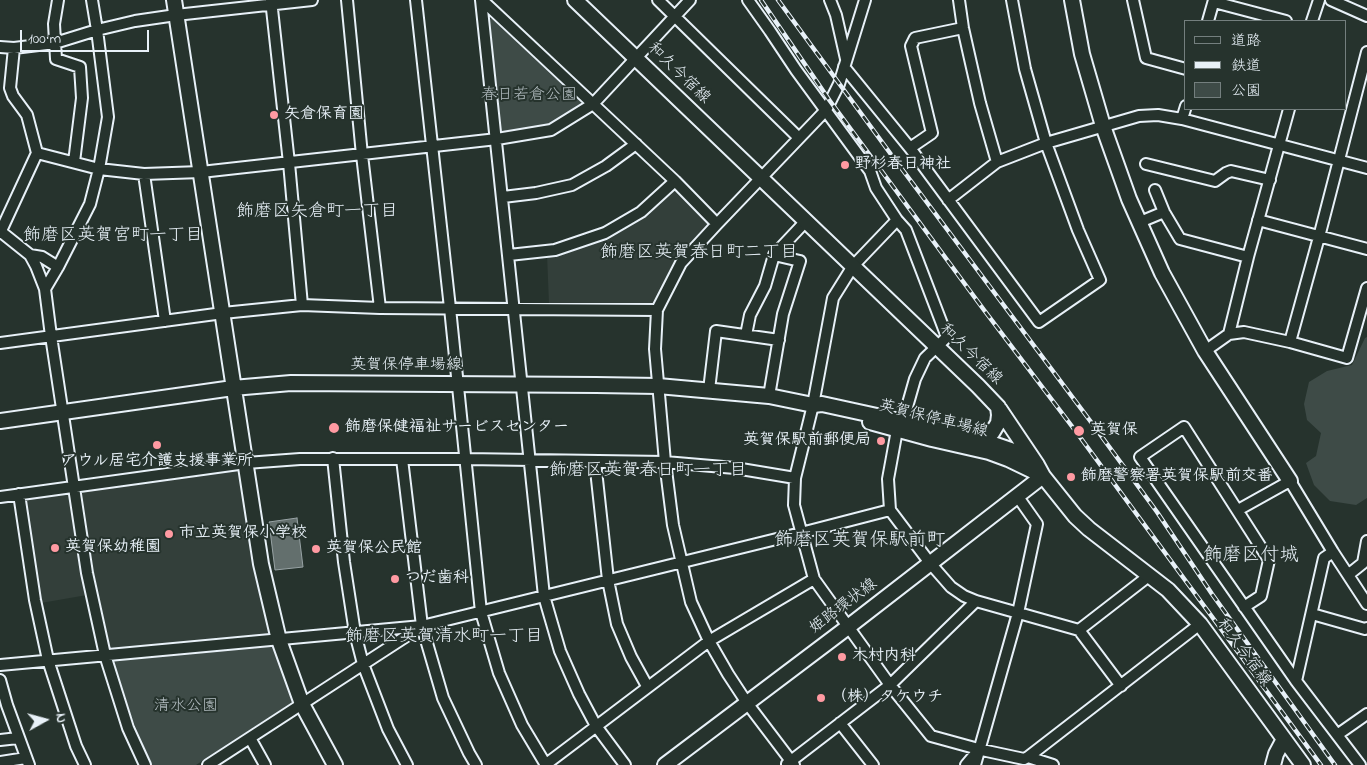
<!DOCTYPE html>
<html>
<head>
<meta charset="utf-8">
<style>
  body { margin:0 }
  #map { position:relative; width:1367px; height:765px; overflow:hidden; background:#26332d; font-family:"Indie Flower","Klee One",sans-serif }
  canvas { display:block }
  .legend { position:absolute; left:1184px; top:20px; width:162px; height:90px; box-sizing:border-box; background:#26332d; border:1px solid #747f7e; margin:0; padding:6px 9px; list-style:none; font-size:15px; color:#e8f1f8 }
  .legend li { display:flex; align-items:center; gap:10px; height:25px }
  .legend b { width:25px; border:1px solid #747f7e }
  .north { position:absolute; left:20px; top:695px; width:50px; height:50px; -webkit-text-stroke:4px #26332d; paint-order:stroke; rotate:83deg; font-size:14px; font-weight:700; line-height:20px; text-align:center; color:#e8f1f8 }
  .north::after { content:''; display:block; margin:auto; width:18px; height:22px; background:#e8f1f8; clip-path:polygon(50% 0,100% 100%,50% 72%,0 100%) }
  .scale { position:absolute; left:20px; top:30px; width:129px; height:22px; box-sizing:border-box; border:2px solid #e8f1f8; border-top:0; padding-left:6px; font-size:15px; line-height:18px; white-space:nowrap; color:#e8f1f8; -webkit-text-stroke:4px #26332d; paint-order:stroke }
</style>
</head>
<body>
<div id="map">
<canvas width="1367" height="765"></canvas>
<ul class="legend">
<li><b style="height:6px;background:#26332d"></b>道路</li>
<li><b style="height:6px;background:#e8f1f8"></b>鉄道</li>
<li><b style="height:14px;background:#3e4b47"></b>公園</li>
</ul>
<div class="north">N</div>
<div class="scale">100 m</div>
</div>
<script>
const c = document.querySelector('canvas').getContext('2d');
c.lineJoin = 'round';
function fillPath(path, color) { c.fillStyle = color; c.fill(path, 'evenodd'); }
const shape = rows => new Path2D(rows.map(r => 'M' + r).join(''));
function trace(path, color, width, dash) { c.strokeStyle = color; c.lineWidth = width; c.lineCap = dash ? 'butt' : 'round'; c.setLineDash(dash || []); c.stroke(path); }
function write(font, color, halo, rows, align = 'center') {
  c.font = font + ' "Indie Flower","Klee One",sans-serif'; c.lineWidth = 4; c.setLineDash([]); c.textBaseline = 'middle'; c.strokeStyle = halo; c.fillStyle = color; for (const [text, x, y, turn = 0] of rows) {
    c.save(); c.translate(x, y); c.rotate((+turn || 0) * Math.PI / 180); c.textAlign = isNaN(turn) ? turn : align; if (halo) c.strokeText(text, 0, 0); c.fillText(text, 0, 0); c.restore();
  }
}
const built = shape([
  [675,188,709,224,684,251,669,272,655,304,549,304,547,254,641,217],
  [235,470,241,473,257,576,269,630,268,635,115,649,110,647,94,574,82,494,84,490],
  [66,493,70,496,87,595,41,603,24,501,27,498]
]);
const green = shape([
  [495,17,582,101,581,106,563,119,544,127,504,133,500,131,488,20],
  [1367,337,1367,498,1356,505,1330,501,1314,485,1306,463,1316,456,1321,433,1307,420,1304,404,1309,382,1327,371,1352,365,1365,338],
  [270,645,275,648,283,673,294,697,293,702,196,765,152,765,133,721,113,663,117,659]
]);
const water = shape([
  [297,518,303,567,275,570,269,522,297,518]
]);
const stream = shape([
  [1018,632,1022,619]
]);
const street = shape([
  [58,0,54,24,56,59,80,67,82,98,74,162],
  [92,0,97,30,108,117,99,169,90,204,58,267,45,289,51,336,87,573,105,655,128,728,145,765],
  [271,0,289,163,302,305],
  [347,0,362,155,380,308],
  [416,0,450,308,481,612,499,673,522,725,546,765],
  [481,0,544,596,560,651,579,694,596,726,625,765],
  [482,0,593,104,675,181,717,224],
  [658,0,799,138],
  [748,0,770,31,796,70,870,171,876,188,897,220,906,230,947,337,925,358,915,379,903,421],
  [830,0,836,15,846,59],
  [959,0,963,28,980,103,997,162],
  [1133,0,1146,58,1186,69],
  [1331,0,1367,16],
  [1214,2,1286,21],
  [1208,21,1214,0],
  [1312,21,1319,0],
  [0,47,14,48,55,43,97,30,135,21,176,15,312,0],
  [844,67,910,148,1039,322,1100,280,1078,230,1046,143,1025,69,1012,0],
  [1182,119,1186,106],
  [910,148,932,133,911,46,915,38,963,28],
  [37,153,99,169,144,174,201,172,497,139,551,130,593,104,690,0],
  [1146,164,1215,181,1226,173,1231,171,1270,180],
  [144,174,165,321],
  [1155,190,1164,212,1180,239,1248,257],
  [503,197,536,193,572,185,606,166,636,144],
  [948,200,997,162,1046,143,1139,116,1158,115,1182,119,1367,168],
  [897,220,853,266,833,298,813,405,795,478,794,505,814,579,890,685,931,736,982,750,1024,759,1028,757,1053,765],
  [1258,220,1367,249],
  [1140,222,1164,212],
  [0,231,30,255,42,257,58,267],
  [0,233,37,153,27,115,13,96,10,88,14,48],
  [30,255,36,266,45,289],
  [509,255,555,250,605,233,641,212,675,181],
  [1229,334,1248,257,1289,109],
  [746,335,750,315,765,286,774,255,806,221],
  [1290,342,1319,237,1367,52],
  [0,343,223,313,302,305,380,308,657,310],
  [1205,351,1229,334,1244,332,1290,342,1347,358,1367,288],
  [709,390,716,331,779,340],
  [769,396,783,314,800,261,774,255],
  [897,430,888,479,890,510,930,563,951,587,964,596,976,601,1079,630,1121,686],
  [333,458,344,562,355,633,363,664,388,729,407,765],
  [402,459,422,626,443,698,469,753,476,765],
  [595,461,608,580,617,624,631,657,647,686],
  [19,494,35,600,48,660,76,746,85,765],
  [0,497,246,463,300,459,466,459,665,462,735,468,795,478],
  [1238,510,1290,481,1333,552,1367,604],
  [1348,575,1363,563,1367,541],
  [1244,607,1261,596,1269,560,1184,427,1140,457,1296,681,1360,765],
  [1312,614,1365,629,1367,628],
  [1079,630,1150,575],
  [0,665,422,626,801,533,890,510],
  [0,680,7,705,29,765],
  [1296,681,1324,558,1333,552],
  [840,723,873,765],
  [1337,735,1367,714],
  [250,738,265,765],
  [0,740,18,738],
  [1028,757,1200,624],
  [0,762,26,758],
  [787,764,890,685,976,601],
  [208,765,419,628],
  [545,765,709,641,814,579],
  [794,765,747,703,728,674,709,641,691,602,673,525,665,462,655,349,657,310,681,263,717,224,826,110,839,84,865,0],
  [966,765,977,752],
  [975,765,1018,613,1037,524,1018,497]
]);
const secondary = shape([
  [174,0,261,564,279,640,302,704,335,765],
  [575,0,978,386,998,407,1037,465,1043,476,1075,516,1089,529,1168,590,1200,624,1303,765],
  [1072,0,1082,54,1103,126,1129,199,1162,273,1205,351,1290,481],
  [0,421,233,388,291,383,596,385,658,386,769,396,813,405,822,404,973,437,1011,450,1022,454,1032,461],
  [870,422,932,439,989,452,1008,459,1035,472],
  [974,437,987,436,992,433,998,423,999,415,998,407],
  [665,765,848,627,1043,476],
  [1273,765,1276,754,1284,739]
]);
const rail = shape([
  [761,0,830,101,984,310,1077,433,1321,765],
  [778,0,890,153,1091,422,1157,512,1212,594,1335,765]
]);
const markers = [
  [274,115,5,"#ff9aa2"],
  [845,165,5,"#ff9aa2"],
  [334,428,6,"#ff9aa2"],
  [1079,431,6,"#ff9aa2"],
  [881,441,5,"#ff9aa2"],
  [157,445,5,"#ff9aa2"],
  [1071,477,5,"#ff9aa2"],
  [169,534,5,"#ff9aa2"],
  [55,548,5,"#ff9aa2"],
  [316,549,5,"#ff9aa2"],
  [395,579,5,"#ff9aa2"],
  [842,657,5,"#ff9aa2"],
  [821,698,5,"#ff9aa2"]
];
const streetNames = [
  ["和久今宿線",678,74,44],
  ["和久今宿線",970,355,44],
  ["英賀保停車場線",406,366],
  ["英賀保停車場線",933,420,14],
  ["姫路環状線",844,607,-37],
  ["和久今宿線",1243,653,54]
];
const parkNames = [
  ["春日若倉公園",529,96],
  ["清水公園",186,707]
];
const poiNames = [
  ["矢倉保育園",284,115],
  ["野杉春日神社",855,165],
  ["飾磨保健福祉サービスセンター",345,428],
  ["英賀保",1090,431],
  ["英賀保駅前郵便局",871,441,"right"],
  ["アウル居宅介護支援事業所",157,462,"center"],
  ["飾磨警察署英賀保駅前交番",1081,477],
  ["市立英賀保小学校",179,534],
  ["英賀保幼稚園",65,548],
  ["英賀保公民館",326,549],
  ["つだ歯科",405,579],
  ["木村内科",852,657],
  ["（株）タケウチ",831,698]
];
const neighbourhoodNames = [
  ["飾磨区矢倉町一丁目",317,213],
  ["飾磨区英賀宮町一丁目",113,237],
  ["飾磨区英賀春日町二丁目",699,254],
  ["飾磨区英賀春日町一丁目",648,472],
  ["飾磨区英賀清水町一丁目",444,638]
];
const quarterNames = [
  ["飾磨区英賀保駅前町",860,542],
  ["飾磨区付城",1251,557]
];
fillPath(built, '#333f3a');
fillPath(green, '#3e4b47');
fillPath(water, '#636f6d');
trace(water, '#98a3a5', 1);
trace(stream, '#98a3a5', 2.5);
trace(street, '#e8f1f8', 14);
trace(secondary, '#e8f1f8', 18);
trace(street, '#26332d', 10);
trace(secondary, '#26332d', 14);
trace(rail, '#e8f1f8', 4.5);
trace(rail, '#26332d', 2.5, [8]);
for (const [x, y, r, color] of markers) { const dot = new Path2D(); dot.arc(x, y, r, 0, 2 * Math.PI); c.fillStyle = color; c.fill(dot); trace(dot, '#26332d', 2); }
write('16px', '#e8f1f8', '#26332d', streetNames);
write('16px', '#b5bfc3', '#26332d', parkNames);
write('bold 16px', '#e8f1f8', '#26332d', poiNames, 'left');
write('18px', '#e8f1f8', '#26332d', neighbourhoodNames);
write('19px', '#e8f1f8', '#26332d', quarterNames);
</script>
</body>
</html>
